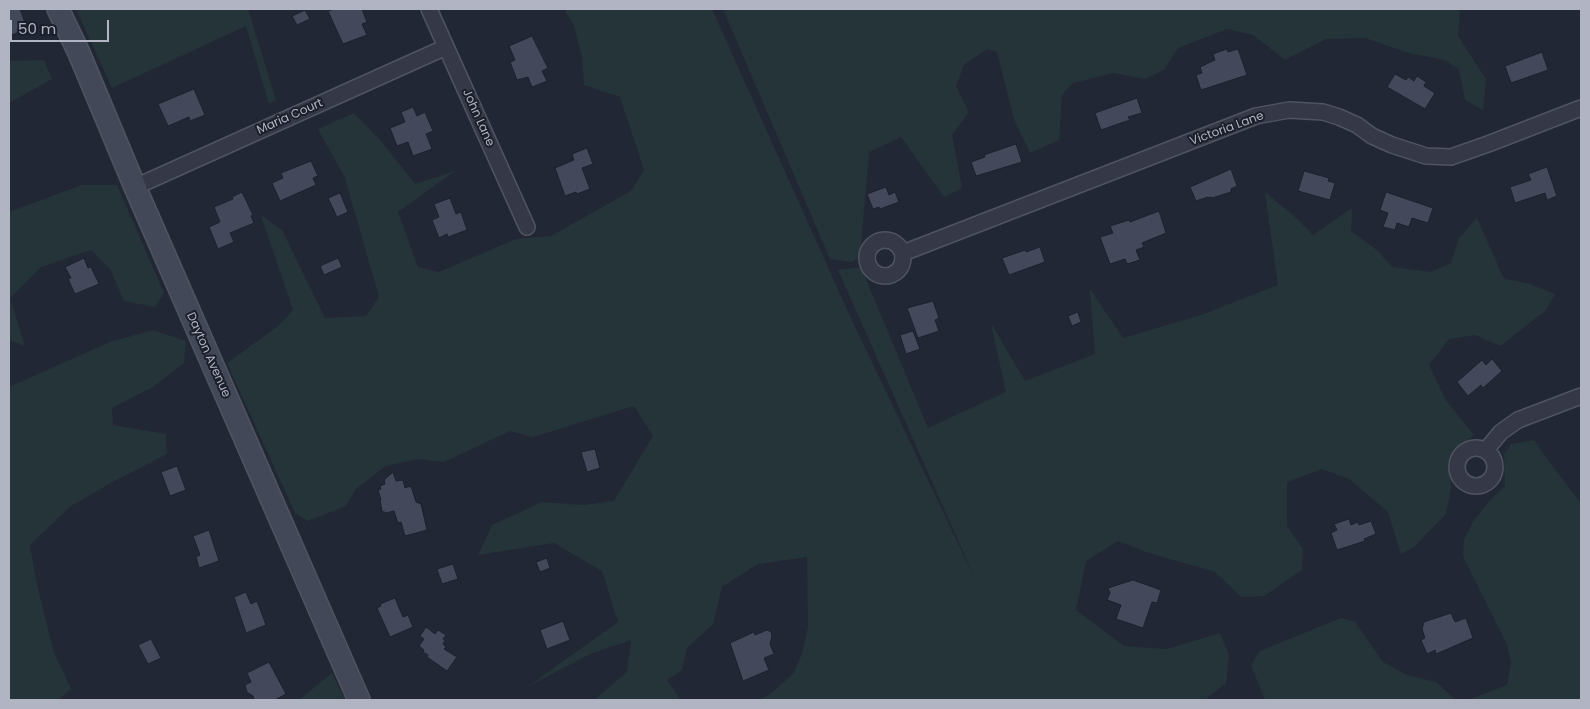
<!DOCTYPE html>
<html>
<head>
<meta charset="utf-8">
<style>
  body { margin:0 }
  #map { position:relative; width:1590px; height:709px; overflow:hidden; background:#222736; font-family:Poppins,sans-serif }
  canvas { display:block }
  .frame { position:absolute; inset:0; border:10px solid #b0b4c3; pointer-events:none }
  .scale { position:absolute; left:10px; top:20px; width:99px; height:22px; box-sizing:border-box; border:2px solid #b0b4c3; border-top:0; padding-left:6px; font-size:15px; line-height:18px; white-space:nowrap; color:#b0b4c3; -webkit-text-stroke:4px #1b1f2b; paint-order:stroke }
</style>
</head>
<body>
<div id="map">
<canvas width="1590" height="709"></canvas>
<div class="frame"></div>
<div class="scale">50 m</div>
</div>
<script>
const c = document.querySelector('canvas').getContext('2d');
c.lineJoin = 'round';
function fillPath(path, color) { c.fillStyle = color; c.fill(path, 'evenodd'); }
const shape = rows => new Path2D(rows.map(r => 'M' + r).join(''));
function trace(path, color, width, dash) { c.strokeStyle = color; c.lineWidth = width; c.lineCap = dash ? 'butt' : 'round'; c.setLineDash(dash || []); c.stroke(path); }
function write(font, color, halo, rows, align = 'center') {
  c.font = font + ' Poppins,sans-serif'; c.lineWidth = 4; c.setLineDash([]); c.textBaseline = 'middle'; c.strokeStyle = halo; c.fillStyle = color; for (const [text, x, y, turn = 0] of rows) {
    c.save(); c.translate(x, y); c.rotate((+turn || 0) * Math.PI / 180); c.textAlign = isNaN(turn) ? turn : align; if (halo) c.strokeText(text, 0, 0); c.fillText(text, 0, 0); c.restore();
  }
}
const green = shape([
  [76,9,248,9,276,100,269,104,246,26,112,88],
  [564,9,712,9,849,314,977,583,838,270,861,267,928,428,1006,392,991,323,1025,381,1095,354,1090,289,1123,338,1201,315,1278,285,1265,192,1294,216,1313,235,1352,208,1351,231,1378,251,1392,267,1431,272,1451,263,1459,238,1477,218,1504,279,1527,283,1555,294,1545,311,1500,346,1475,335,1449,339,1429,365,1445,399,1474,435,1459,447,1450,465,1451,489,1446,514,1414,547,1401,554,1388,512,1349,479,1322,469,1287,482,1287,526,1303,549,1302,570,1264,596,1241,597,1215,572,1146,552,1118,541,1086,561,1076,610,1124,646,1167,649,1220,633,1229,655,1226,683,1205,700,759,700,769,695,793,674,802,654,808,627,807,557,758,564,722,587,713,624,687,648,682,670,667,680,681,700,594,700,627,672,631,640,590,654,527,687,618,622,602,571,554,543,478,555,492,525,542,502,583,505,614,501,653,436,634,406,533,437,510,431,444,462,418,459,386,466,356,489,346,506,308,521,295,513,227,363,277,327,293,310,261,215,282,230,325,318,366,316,379,297,345,178,318,129,354,113,381,141,415,184,455,171,398,212,418,267,439,272,516,239,551,236,631,191,644,170,620,97,584,85,582,56,574,26],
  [723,9,1460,9,1458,36,1486,79,1483,110,1465,100,1459,69,1444,60,1409,53,1365,38,1326,39,1285,60,1253,35,1227,29,1178,48,1164,70,1145,79,1113,73,1073,83,1062,95,1059,140,1030,153,1014,119,997,52,987,49,964,65,956,86,969,112,952,135,962,188,944,197,901,137,869,152,860,257,852,262,830,259],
  [44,60,52,79,9,103,9,61],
  [82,185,117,185,164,293,155,307,124,301,110,269,91,250,41,267,10,298,25,346,9,340,9,212],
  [153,330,186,341,184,363,153,387,112,408,113,425,166,434,167,454,116,480,71,506,30,545,36,580,53,650,71,689,58,700,9,700,9,387,110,342],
  [1534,440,1550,463,1581,503,1581,700,1468,700,1507,685,1511,662,1507,644,1463,556,1464,540,1473,522,1489,501,1505,486,1504,454,1511,444],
  [1341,618,1355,622,1383,662,1407,675,1436,682,1456,700,1265,700,1251,665,1260,651],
  [332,673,345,700,299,700]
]);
const building = shape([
  [9,9,20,9,26,25,21,27,22,31,9,36,9,9],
  [334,9,362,9,367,22,362,24,367,35,343,44,328,11,334,9],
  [305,10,310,19,297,25,292,16,305,10],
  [532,36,548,68,542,71,547,81,532,87,528,77,517,80,510,62,515,60,509,46,532,36],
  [1227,49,1228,52,1238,49,1247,75,1201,90,1196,75,1202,73,1200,67,1215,60,1213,54,1227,49],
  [1542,52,1548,70,1511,83,1505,66,1542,52],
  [1395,74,1406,80,1408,77,1414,81,1417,76,1426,82,1424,86,1435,93,1425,109,1387,87,1395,74],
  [194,89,205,115,190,121,189,117,168,126,158,104,194,89],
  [1137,98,1142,113,1128,117,1130,120,1101,130,1095,113,1137,98],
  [413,107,417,116,425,112,433,131,426,134,432,149,413,156,408,142,397,146,390,128,405,122,401,112,413,107],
  [1016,144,1022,162,976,176,971,162,985,157,984,155,1016,144],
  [587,148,593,164,582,168,590,189,577,194,576,192,565,196,555,168,574,160,572,154,587,148],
  [311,161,318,176,313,178,316,185,280,201,272,183,283,178,281,173,311,161],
  [1547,167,1557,196,1547,200,1545,193,1515,203,1510,187,1531,180,1528,174,1547,167],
  [1231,169,1237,186,1231,189,1231,192,1212,198,1211,197,1208,198,1208,197,1196,201,1190,187,1231,169],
  [1304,171,1329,178,1328,181,1335,183,1330,200,1298,191,1304,171],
  [886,187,889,195,895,192,899,202,880,209,879,207,873,209,867,194,886,187],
  [242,192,253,215,251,216,254,223,230,233,234,242,218,249,209,227,220,222,214,207,233,199,232,197,242,192],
  [1386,192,1433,208,1428,223,1412,218,1409,227,1397,223,1395,230,1383,227,1388,213,1380,210,1386,192],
  [340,193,348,212,337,217,328,198,340,193],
  [450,198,456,214,461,212,467,230,448,237,447,234,439,238,432,220,439,217,434,204,450,198],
  [1159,211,1166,233,1142,243,1144,247,1136,250,1140,260,1127,264,1125,259,1110,264,1100,237,1113,233,1110,226,1129,220,1130,222,1159,211],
  [1040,247,1045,262,1009,275,1002,258,1025,250,1026,252,1040,247],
  [84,258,88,268,91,267,99,284,75,294,68,279,71,278,65,267,84,258],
  [338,258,342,267,324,275,320,266,338,258],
  [933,301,939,318,935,320,939,331,918,338,907,308,933,301],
  [1078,312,1081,322,1072,326,1068,316,1078,312],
  [913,331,920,349,906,354,900,335,913,331],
  [1492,359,1502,371,1483,388,1481,385,1468,396,1457,382,1482,360,1486,365,1492,359],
  [595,449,600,468,587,472,581,452,595,449],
  [177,466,186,490,170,496,161,472,177,466],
  [393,472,396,481,403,480,405,488,410,486,412,489,416,502,421,504,427,530,405,536,401,522,398,523,394,511,386,513,382,511,380,500,381,500,378,490,381,489,380,486,385,484,384,480,393,472],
  [1349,519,1351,525,1358,522,1359,525,1371,521,1376,534,1364,539,1365,541,1337,550,1331,533,1337,530,1334,524,1349,519],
  [209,530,219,561,199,568,196,557,200,555,193,536,209,530],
  [547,558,550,568,540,572,536,562,547,558],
  [453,564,458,579,442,584,437,569,453,564],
  [1133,580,1161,590,1157,603,1152,602,1143,628,1116,619,1121,605,1107,600,1110,593,1108,588,1133,580],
  [246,592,251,604,257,601,266,625,246,633,234,597,246,592],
  [395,598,403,617,408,615,413,627,390,637,377,608,381,606,380,604,395,598],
  [1451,613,1455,622,1466,618,1473,638,1436,654,1435,650,1427,654,1421,640,1425,638,1422,629,1424,622,1451,613],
  [563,621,570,640,547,649,540,630,563,621],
  [426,627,435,634,438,630,446,635,443,639,445,640,443,644,446,647,444,649,457,657,447,671,427,657,428,655,423,652,424,650,419,646,424,639,420,636,426,627],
  [767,630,771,632,772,636,770,644,774,654,764,658,769,670,743,681,730,643,754,632,755,635,767,630],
  [151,639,161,658,148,664,138,645,151,639],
  [269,662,286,694,275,700,254,700,253,696,247,692,245,685,251,682,247,673,269,662]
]);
const street = shape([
  [429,9,527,227],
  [135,187,446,47],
  '867 258a18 18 0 1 1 36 0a18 18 0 1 1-36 0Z',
  [903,253,1256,116,1289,110,1323,112,1339,117,1357,125,1372,136,1392,145,1426,156,1451,157,1488,144,1581,108],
  '1457 467a19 19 0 1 1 38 0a19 19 0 1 1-38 0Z',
  [1486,450,1501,432,1518,420,1581,396]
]);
const secondary = shape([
  [58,9,79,53,135,187,359,700]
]);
const streetNames = [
  ["Maria Court",290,117,-24],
  ["John Lane",478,118,66],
  ["Victoria Lane",1227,129,-20],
  ["Dayton Avenue",208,355,66]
];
fillPath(green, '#253438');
fillPath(building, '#43495b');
trace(building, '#1d212d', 1);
trace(street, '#505461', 18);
trace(secondary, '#505461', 24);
trace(street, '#353947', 15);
trace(secondary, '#434859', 21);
write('12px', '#b0b4c3', '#1b1f2b', streetNames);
</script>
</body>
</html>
